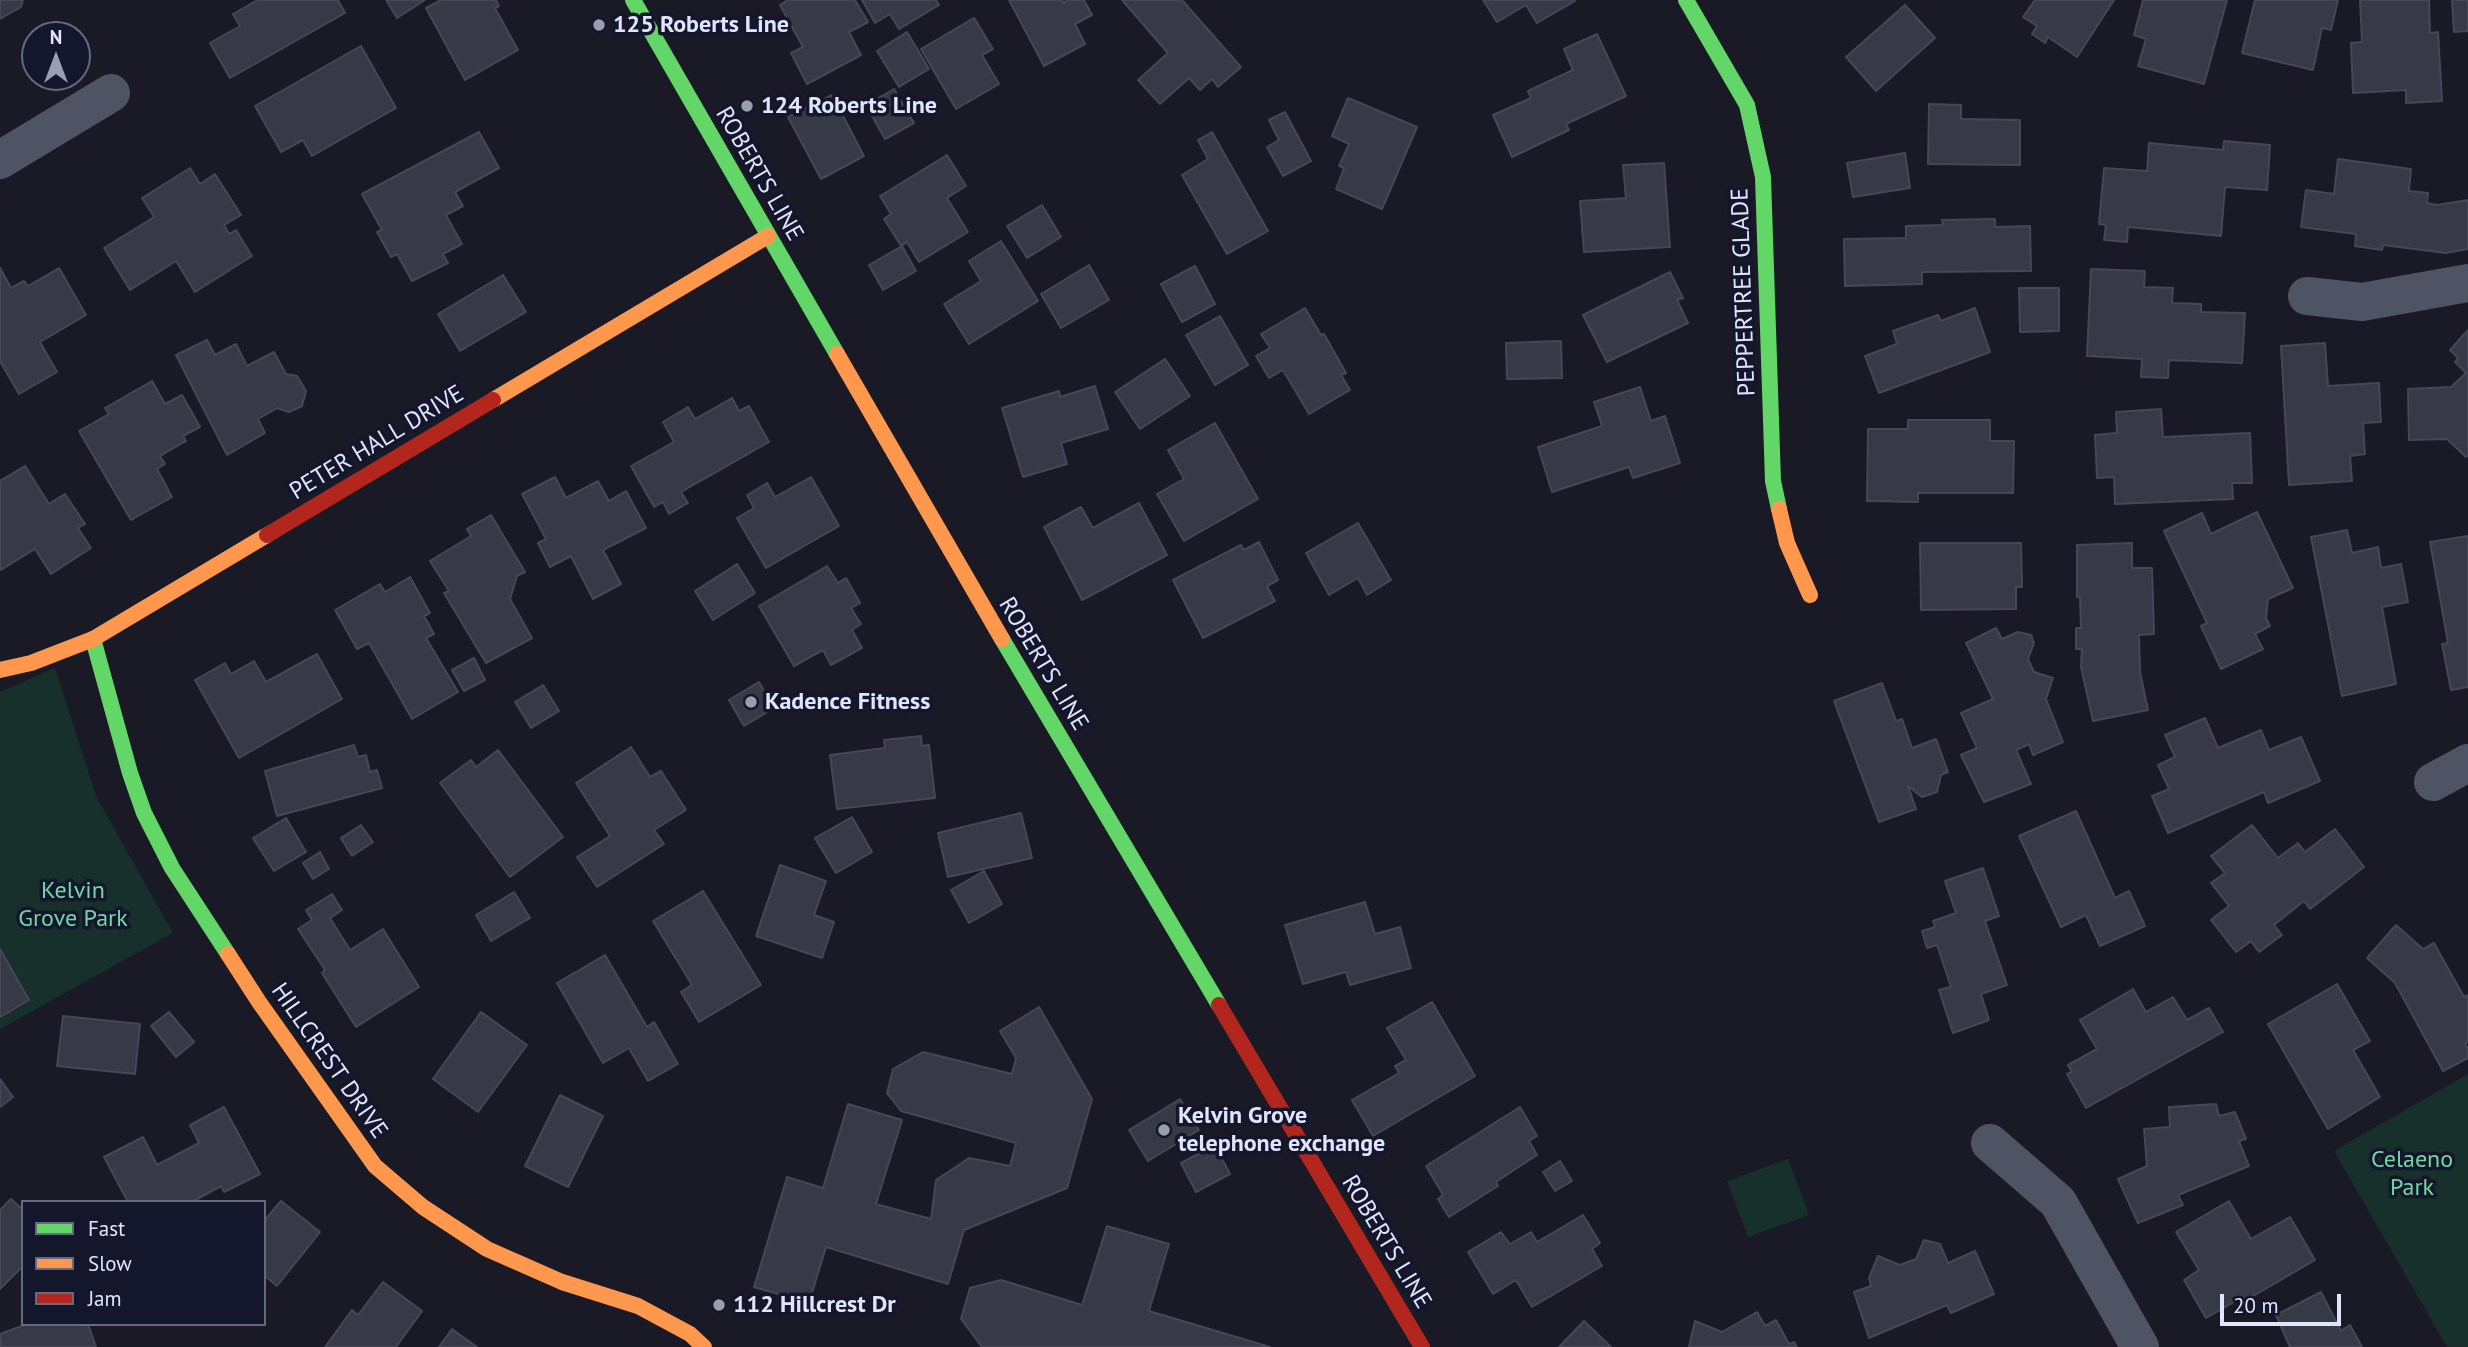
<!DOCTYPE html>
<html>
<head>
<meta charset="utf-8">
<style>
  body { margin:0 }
  #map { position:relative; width:2468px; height:1347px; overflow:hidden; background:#191a26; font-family:"PT Sans",sans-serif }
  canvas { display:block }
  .legend { position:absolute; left:21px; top:1200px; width:245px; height:126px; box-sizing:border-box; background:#14162b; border:2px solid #66697f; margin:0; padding:9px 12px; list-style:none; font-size:21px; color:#e1e5fc }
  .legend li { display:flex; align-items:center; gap:14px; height:35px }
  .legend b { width:35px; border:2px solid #66697f }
  .north { position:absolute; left:21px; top:21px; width:70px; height:70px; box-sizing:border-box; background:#14162b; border:2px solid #66697f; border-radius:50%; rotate:0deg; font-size:19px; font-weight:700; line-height:28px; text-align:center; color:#e1e5fc }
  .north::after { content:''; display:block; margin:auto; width:24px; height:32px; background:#9b9eb1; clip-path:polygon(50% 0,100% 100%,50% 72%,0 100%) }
  .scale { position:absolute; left:2220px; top:1294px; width:121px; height:32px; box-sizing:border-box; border:4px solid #e1e5fc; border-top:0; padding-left:9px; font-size:21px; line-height:24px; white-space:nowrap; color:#e1e5fc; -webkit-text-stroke:5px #14162b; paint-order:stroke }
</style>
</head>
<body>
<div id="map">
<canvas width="2468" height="1347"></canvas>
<ul class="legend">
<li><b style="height:9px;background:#63d668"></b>Fast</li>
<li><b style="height:9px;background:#ff974d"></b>Slow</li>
<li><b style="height:9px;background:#b3261e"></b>Jam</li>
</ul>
<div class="north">N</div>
<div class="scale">20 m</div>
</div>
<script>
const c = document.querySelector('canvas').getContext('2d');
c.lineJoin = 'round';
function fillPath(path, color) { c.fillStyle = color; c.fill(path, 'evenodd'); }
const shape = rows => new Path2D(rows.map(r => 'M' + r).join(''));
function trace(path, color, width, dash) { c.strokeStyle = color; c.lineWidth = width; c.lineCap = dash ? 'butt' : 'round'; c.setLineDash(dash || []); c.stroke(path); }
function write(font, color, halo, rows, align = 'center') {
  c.font = font + ' "PT Sans",sans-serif'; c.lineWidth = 7; c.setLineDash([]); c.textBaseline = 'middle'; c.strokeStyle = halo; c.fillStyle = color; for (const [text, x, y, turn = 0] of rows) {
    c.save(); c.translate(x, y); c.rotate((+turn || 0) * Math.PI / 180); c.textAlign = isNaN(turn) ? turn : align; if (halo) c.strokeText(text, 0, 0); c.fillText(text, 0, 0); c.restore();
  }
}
const green = shape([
  [55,668,96,796,173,933,0,1029,0,692],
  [2468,1074,2468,1347,2447,1347,2334,1151],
  [1788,1159,1809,1215,1748,1237,1727,1181]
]);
const building = shape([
  [0,0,23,0,21,7,0,19,0,0],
  [258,0,338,0,345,13,230,78,210,43,240,26,233,14,258,0],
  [386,0,425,0,397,18,386,0],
  [441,0,496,0,499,6,495,8,518,50,465,80,426,8,441,0],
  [788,0,855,0,868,22,849,32,861,55,807,84,791,53,803,47,780,5,788,0],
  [862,0,936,0,939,5,899,29,890,14,875,23,862,0],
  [1009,0,1062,0,1063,3,1068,0,1084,0,1092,15,1075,24,1085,44,1044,66,1009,0],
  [1122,0,1182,0,1241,67,1218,87,1212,79,1200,90,1189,78,1160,104,1138,80,1168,53,1122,0],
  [1483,0,1574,0,1575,1,1537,23,1526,5,1497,22,1483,0],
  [2035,0,2114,0,2077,57,2048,37,2045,43,2032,34,2037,26,2023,17,2035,0],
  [2143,0,2227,0,2204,84,2138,66,2146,39,2134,35,2143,0],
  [2255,0,2338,0,2331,30,2322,28,2313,70,2242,53,2255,0],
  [2360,0,2429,0,2430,33,2438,32,2442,101,2406,103,2406,90,2353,93,2351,43,2362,42,2360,0],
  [2452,0,2468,0,2468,31,2454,32,2452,0],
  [1905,5,1935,38,1876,91,1846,57,1905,5],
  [974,18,993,49,982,55,999,84,956,109,921,49,974,18],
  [907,32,929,69,899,87,877,51,907,32],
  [1597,34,1626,96,1566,124,1569,130,1512,157,1493,115,1531,98,1528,91,1573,70,1564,49,1597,34],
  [361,46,396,108,312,156,303,140,281,152,255,106,361,46],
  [894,89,914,123,885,139,866,105,894,89],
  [832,95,864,156,821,179,788,117,832,95],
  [1348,98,1417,127,1382,209,1336,189,1344,168,1339,166,1349,144,1332,136,1348,98],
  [1929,104,1961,105,1961,119,2020,120,2020,165,1928,164,1929,104],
  [1285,112,1311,161,1283,176,1267,147,1279,140,1269,120,1285,112],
  [479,132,499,168,455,192,463,206,446,215,462,244,443,254,448,263,412,281,397,254,391,257,377,232,382,230,362,194,479,132],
  [1212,132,1268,231,1227,254,1182,175,1208,159,1198,140,1212,132],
  [2224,141,2270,145,2267,190,2225,187,2221,236,2128,227,2127,242,2104,240,2106,225,2099,224,2104,168,2147,171,2149,143,2223,150,2224,141],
  [1905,153,1910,188,1853,197,1847,163,1905,153],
  [947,155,966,186,947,198,968,232,919,262,907,242,901,246,884,219,891,214,880,196,947,155],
  [2338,159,2411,169,2409,191,2428,193,2427,203,2437,205,2468,200,2468,249,2446,253,2383,245,2382,250,2355,246,2356,234,2301,227,2306,190,2334,194,2338,159],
  [1664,163,1670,247,1584,252,1580,201,1626,198,1623,165,1664,163],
  [190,168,200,184,215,174,241,215,224,225,229,234,236,230,252,256,195,292,176,261,130,290,104,248,154,217,142,198,190,168],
  [1042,205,1061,237,1027,258,1007,226,1042,205],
  [1995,219,1995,227,2030,226,2031,271,1922,272,1922,284,1845,286,1844,239,1906,238,1906,226,1943,225,1942,220,1995,219],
  [1001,241,1038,301,969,344,944,304,981,281,969,261,1001,241],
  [902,246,916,271,883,290,869,265,902,246],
  [1089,265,1109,300,1061,328,1041,294,1089,265],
  [1195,266,1215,304,1182,322,1161,284,1195,266],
  [0,268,11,288,24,281,28,286,59,268,86,315,40,342,57,372,19,394,0,361,0,268],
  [2091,269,2145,271,2144,287,2173,288,2172,303,2201,304,2201,312,2245,313,2242,363,2169,360,2168,378,2141,377,2142,359,2087,356,2091,269],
  [1670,272,1683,298,1677,300,1688,323,1607,362,1583,315,1670,272],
  [503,275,526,312,460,351,438,314,503,275],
  [2019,288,2059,288,2059,331,2020,332,2019,288],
  [1305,308,1321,335,1324,334,1346,373,1341,375,1350,390,1309,414,1283,370,1269,378,1256,356,1270,348,1261,334,1305,308],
  [1975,308,1990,352,1879,393,1865,356,1897,344,1893,331,1938,315,1941,321,1975,308],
  [1220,316,1248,365,1215,385,1186,335,1220,316],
  [2468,330,2468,455,2466,457,2447,439,2409,440,2408,389,2451,387,2466,373,2455,362,2458,358,2450,350,2468,330],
  [207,340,215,355,236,344,247,366,274,352,286,374,297,376,306,391,302,406,289,412,277,408,258,419,265,433,227,455,176,355,207,340],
  [1561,341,1562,378,1507,379,1506,343,1561,341],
  [2325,343,2328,386,2379,383,2381,422,2363,423,2365,454,2350,456,2352,481,2289,485,2281,346,2325,343],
  [1165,359,1190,396,1140,429,1115,392,1165,359],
  [152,381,165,404,182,395,200,427,183,436,186,441,160,456,165,464,157,469,172,497,131,520,79,431,109,414,105,408,152,381],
  [1095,386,1108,429,1061,443,1067,464,1023,477,1002,408,1059,391,1060,397,1095,386],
  [1640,387,1651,421,1665,416,1680,463,1633,478,1629,467,1552,492,1538,447,1602,426,1594,402,1640,387],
  [732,398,739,411,749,406,769,442,681,492,688,503,669,514,663,502,654,507,631,466,674,442,663,422,688,407,695,419,732,398],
  [2161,409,2163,437,2250,433,2252,483,2232,483,2233,499,2115,504,2114,477,2097,478,2095,435,2117,433,2116,412,2161,409],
  [1908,420,1990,420,1990,441,2014,441,2013,493,1918,493,1918,502,1867,501,1868,429,1908,429,1908,420],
  [1215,423,1258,499,1184,541,1157,494,1184,479,1168,450,1215,423],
  [25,466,49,504,65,494,85,524,78,528,91,548,51,574,35,549,1,570,0,569,0,481,25,466],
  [555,477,566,498,598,481,609,501,626,491,646,528,603,550,621,584,593,599,571,556,550,567,538,543,546,539,522,494,555,477],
  [811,477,839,526,766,568,737,518,754,508,747,495,767,483,775,497,811,477],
  [1139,503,1167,555,1082,600,1044,527,1081,507,1093,528,1139,503],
  [2257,512,2293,588,2268,599,2266,618,2270,626,2255,634,2263,649,2221,669,2201,626,2207,623,2164,531,2202,513,2211,534,2257,512],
  [491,515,525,572,517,576,510,599,532,638,486,663,444,593,449,591,430,561,471,536,467,529,491,515],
  [1358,523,1391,580,1367,595,1358,578,1329,595,1306,553,1358,523],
  [2347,530,2352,553,2378,547,2381,568,2401,564,2408,602,2382,607,2396,684,2342,696,2311,537,2347,530],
  [2468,536,2468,687,2451,690,2442,644,2448,643,2430,542,2468,536],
  [1259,542,1278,580,1267,586,1275,601,1203,638,1173,580,1241,545,1244,550,1259,542],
  [1920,543,2021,543,2022,587,2016,587,2016,609,1921,610,1920,543],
  [2132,543,2132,568,2152,568,2154,634,2139,635,2140,672,2148,710,2093,721,2081,667,2082,649,2076,649,2076,628,2081,628,2080,597,2077,597,2077,545,2132,543],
  [737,564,755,593,713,620,695,591,737,564],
  [827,566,838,583,846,578,860,603,851,608,861,624,852,630,862,648,831,665,823,650,794,666,759,606,827,566],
  [410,577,430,613,424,616,434,634,426,638,458,692,412,719,369,643,357,649,335,610,380,584,385,592,410,577],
  [1996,628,2002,639,2018,632,2031,635,2034,643,2028,659,2034,672,2053,678,2046,699,2063,742,2033,755,2029,744,2016,750,2031,784,1984,802,1961,755,1977,748,1961,713,1993,699,1966,643,1996,628],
  [317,654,342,699,239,758,195,680,225,663,231,674,254,661,266,682,317,654],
  [474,658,485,680,464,691,452,670,474,658],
  [759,682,774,708,744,726,729,700,759,682],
  [1882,683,1896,721,1902,719,1912,748,1936,739,1948,772,1941,775,1937,792,1922,797,1908,786,1916,809,1879,822,1834,701,1882,683],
  [543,685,559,711,531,728,515,702,543,685],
  [2205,718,2218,748,2261,730,2269,750,2301,737,2320,781,2268,803,2264,792,2168,833,2152,796,2169,789,2158,765,2175,757,2165,735,2205,718],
  [921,736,922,746,929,745,935,798,837,809,830,755,885,748,884,740,921,736],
  [354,745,358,757,366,755,370,772,377,770,382,788,277,816,265,771,354,745],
  [631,747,650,777,661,771,686,810,654,830,664,844,597,887,577,857,610,836,576,783,631,747],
  [498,750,563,837,510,877,440,783,471,760,476,767,498,750],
  [2076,811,2115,898,2129,891,2145,926,2100,946,2086,915,2061,927,2019,836,2076,811],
  [1021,813,1032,858,948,877,938,833,1021,813],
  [852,817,872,852,836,873,815,838,852,817],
  [286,818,306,852,274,871,253,838,286,818],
  [361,825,373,842,352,856,341,838,361,825],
  [2252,825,2278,858,2298,843,2305,852,2335,829,2364,867,2310,909,2304,901,2274,925,2282,935,2259,952,2251,941,2236,952,2211,920,2229,906,2211,883,2225,873,2211,856,2252,825],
  [320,852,329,869,313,879,303,863,320,852],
  [780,865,826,881,814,915,834,922,822,958,756,936,780,865],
  [1983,868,1999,916,1985,921,2007,985,1981,994,1989,1020,1953,1033,1939,990,1951,987,1937,945,1927,948,1922,931,1935,927,1933,921,1956,913,1945,881,1983,868],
  [984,871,1002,904,969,923,951,890,984,871],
  [703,891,761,985,699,1022,681,992,692,985,653,921,703,891],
  [514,892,530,918,491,941,476,915,514,892],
  [332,894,342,910,330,918,350,950,383,929,419,987,356,1027,322,973,325,970,298,929,312,920,306,910,332,894],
  [1365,902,1375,934,1400,927,1411,968,1350,985,1346,972,1303,984,1285,925,1365,902],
  [2396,925,2423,949,2434,943,2464,997,2468,995,2468,1042,2465,1044,2468,1049,2468,1058,2443,1071,2395,983,2367,958,2396,925],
  [0,949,29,1000,0,1017,0,949],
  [605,955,647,1027,654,1022,678,1064,648,1081,629,1048,603,1063,557,983,605,955],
  [2337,984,2370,1041,2353,1050,2380,1097,2328,1129,2268,1024,2337,984],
  [2133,989,2146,1012,2173,997,2187,1020,2209,1008,2223,1032,2086,1108,2067,1074,2072,1072,2068,1065,2097,1049,2080,1020,2133,989],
  [1432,1002,1475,1076,1373,1136,1352,1100,1399,1073,1395,1066,1406,1060,1387,1028,1432,1002],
  [1039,1007,1092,1099,1067,1188,964,1230,948,1284,826,1247,809,1303,754,1287,787,1177,823,1188,848,1104,902,1120,876,1204,931,1219,936,1180,969,1158,1010,1166,1016,1143,901,1111,887,1093,893,1069,923,1052,1012,1074,1016,1058,1000,1031,1039,1007],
  [169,1012,194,1042,176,1057,151,1026,169,1012],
  [481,1012,527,1045,478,1112,433,1079,481,1012],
  [63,1016,140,1024,135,1074,57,1066,63,1016],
  [0,1079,13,1097,0,1107,0,1079],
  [560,1095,603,1116,568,1187,525,1166,560,1095],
  [1180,1099,1199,1130,1148,1161,1129,1130,1180,1099],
  [2216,1104,2219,1116,2235,1112,2246,1139,2239,1141,2249,1166,2178,1195,2183,1205,2138,1223,2118,1179,2147,1166,2144,1129,2170,1127,2169,1107,2216,1104],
  [224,1107,260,1174,224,1192,221,1186,192,1202,128,1202,104,1157,143,1137,157,1165,199,1143,190,1125,224,1107],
  [1520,1107,1537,1136,1529,1141,1537,1155,1496,1182,1498,1186,1449,1217,1438,1199,1443,1195,1426,1166,1520,1107],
  [1215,1145,1230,1174,1196,1192,1181,1163,1215,1145],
  [1560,1161,1572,1181,1555,1191,1543,1172,1560,1161],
  [11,1199,23,1210,23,1266,0,1289,0,1210,11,1199],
  [281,1201,320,1232,277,1286,264,1275,264,1221,281,1201],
  [2229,1201,2251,1239,2290,1217,2315,1260,2243,1302,2241,1298,2206,1318,2184,1280,2199,1270,2176,1232,2229,1201],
  [1583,1215,1600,1243,1592,1249,1602,1266,1532,1307,1516,1280,1493,1294,1468,1252,1501,1232,1510,1244,1531,1232,1537,1242,1583,1215],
  [1107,1226,1169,1244,1149,1311,1270,1347,982,1347,961,1319,970,1288,1001,1280,1082,1305,1107,1226],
  [1924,1240,1940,1244,1948,1263,1975,1251,1994,1294,1951,1313,1947,1305,1869,1338,1854,1292,1871,1286,1869,1278,1878,1256,1900,1265,1916,1259,1924,1240],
  [383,1282,422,1311,396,1347,325,1347,352,1310,358,1315,383,1282],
  [2321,1292,2341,1331,2350,1325,2362,1347,2290,1347,2276,1315,2321,1292],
  [1757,1312,1765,1326,1776,1320,1789,1344,1794,1342,1797,1347,1689,1347,1695,1321,1722,1332,1757,1312],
  [1584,1321,1611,1347,1559,1347,1584,1321],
  [27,1324,88,1324,96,1347,1,1347,0,1334,27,1324],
  [452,1329,477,1347,439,1347,452,1329]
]);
const street = shape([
  [0,160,111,93],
  [2307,296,2362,302,2468,283],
  [2433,782,2468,763],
  [1990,1143,2058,1202,2140,1347]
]);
const fast = shape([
  [633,0,837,354],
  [1686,0,1747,105,1763,177,1773,481,1779,509],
  [93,639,130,773,144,813,172,868,228,954],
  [1002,639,1219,1005]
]);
const slow = shape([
  [837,354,1002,639],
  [493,400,768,236],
  [1779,509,1787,543,1810,595],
  [0,670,31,663,93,639,267,535],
  [228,954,259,1002,375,1166,423,1207,487,1249,562,1282,638,1306,690,1334,704,1347]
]);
const jam = shape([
  [267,535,493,400],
  [1219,1005,1422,1347]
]);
const markers = [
  [599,25,7,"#9b9eb1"],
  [747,106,7,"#9b9eb1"],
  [751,702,7,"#9b9eb1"],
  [1164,1130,7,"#9b9eb1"],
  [719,1305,7,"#9b9eb1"]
];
const poiNames = [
  ["125 Roberts Line",613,25],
  ["124 Roberts Line",761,106],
  ["Kadence Fitness",765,702],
  ["Kelvin Grove",1178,1116],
  ["telephone exchange",1178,1144],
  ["112 Hillcrest Dr",733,1305]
];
const streetNames = [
  ["ROBERTS LINE",759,174,60],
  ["PEPPERTREE GLADE",1744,292,-92],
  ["PETER HALL DRIVE",377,443,-31],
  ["ROBERTS LINE",1043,664,59],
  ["HILLCREST DRIVE",329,1061,55],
  ["ROBERTS LINE",1386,1242,59]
];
const parkNames = [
  ["Kelvin",73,891],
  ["Grove Park",73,919],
  ["Celaeno",2412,1160],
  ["Park",2412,1188]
];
fillPath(green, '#18302b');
fillPath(building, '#383947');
trace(building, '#454757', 2);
trace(street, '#4f5465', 38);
trace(fast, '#63d668', 16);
trace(slow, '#ff974d', 16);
trace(jam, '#b3261e', 16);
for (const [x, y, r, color] of markers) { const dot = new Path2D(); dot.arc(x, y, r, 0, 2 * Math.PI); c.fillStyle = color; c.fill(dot); trace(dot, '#14162b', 2.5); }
write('bold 24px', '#e1e5fc', '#14162b', poiNames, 'left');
write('24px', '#e1e5fc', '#14162b', streetNames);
write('24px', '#72d7a3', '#14162b', parkNames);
</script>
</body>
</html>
